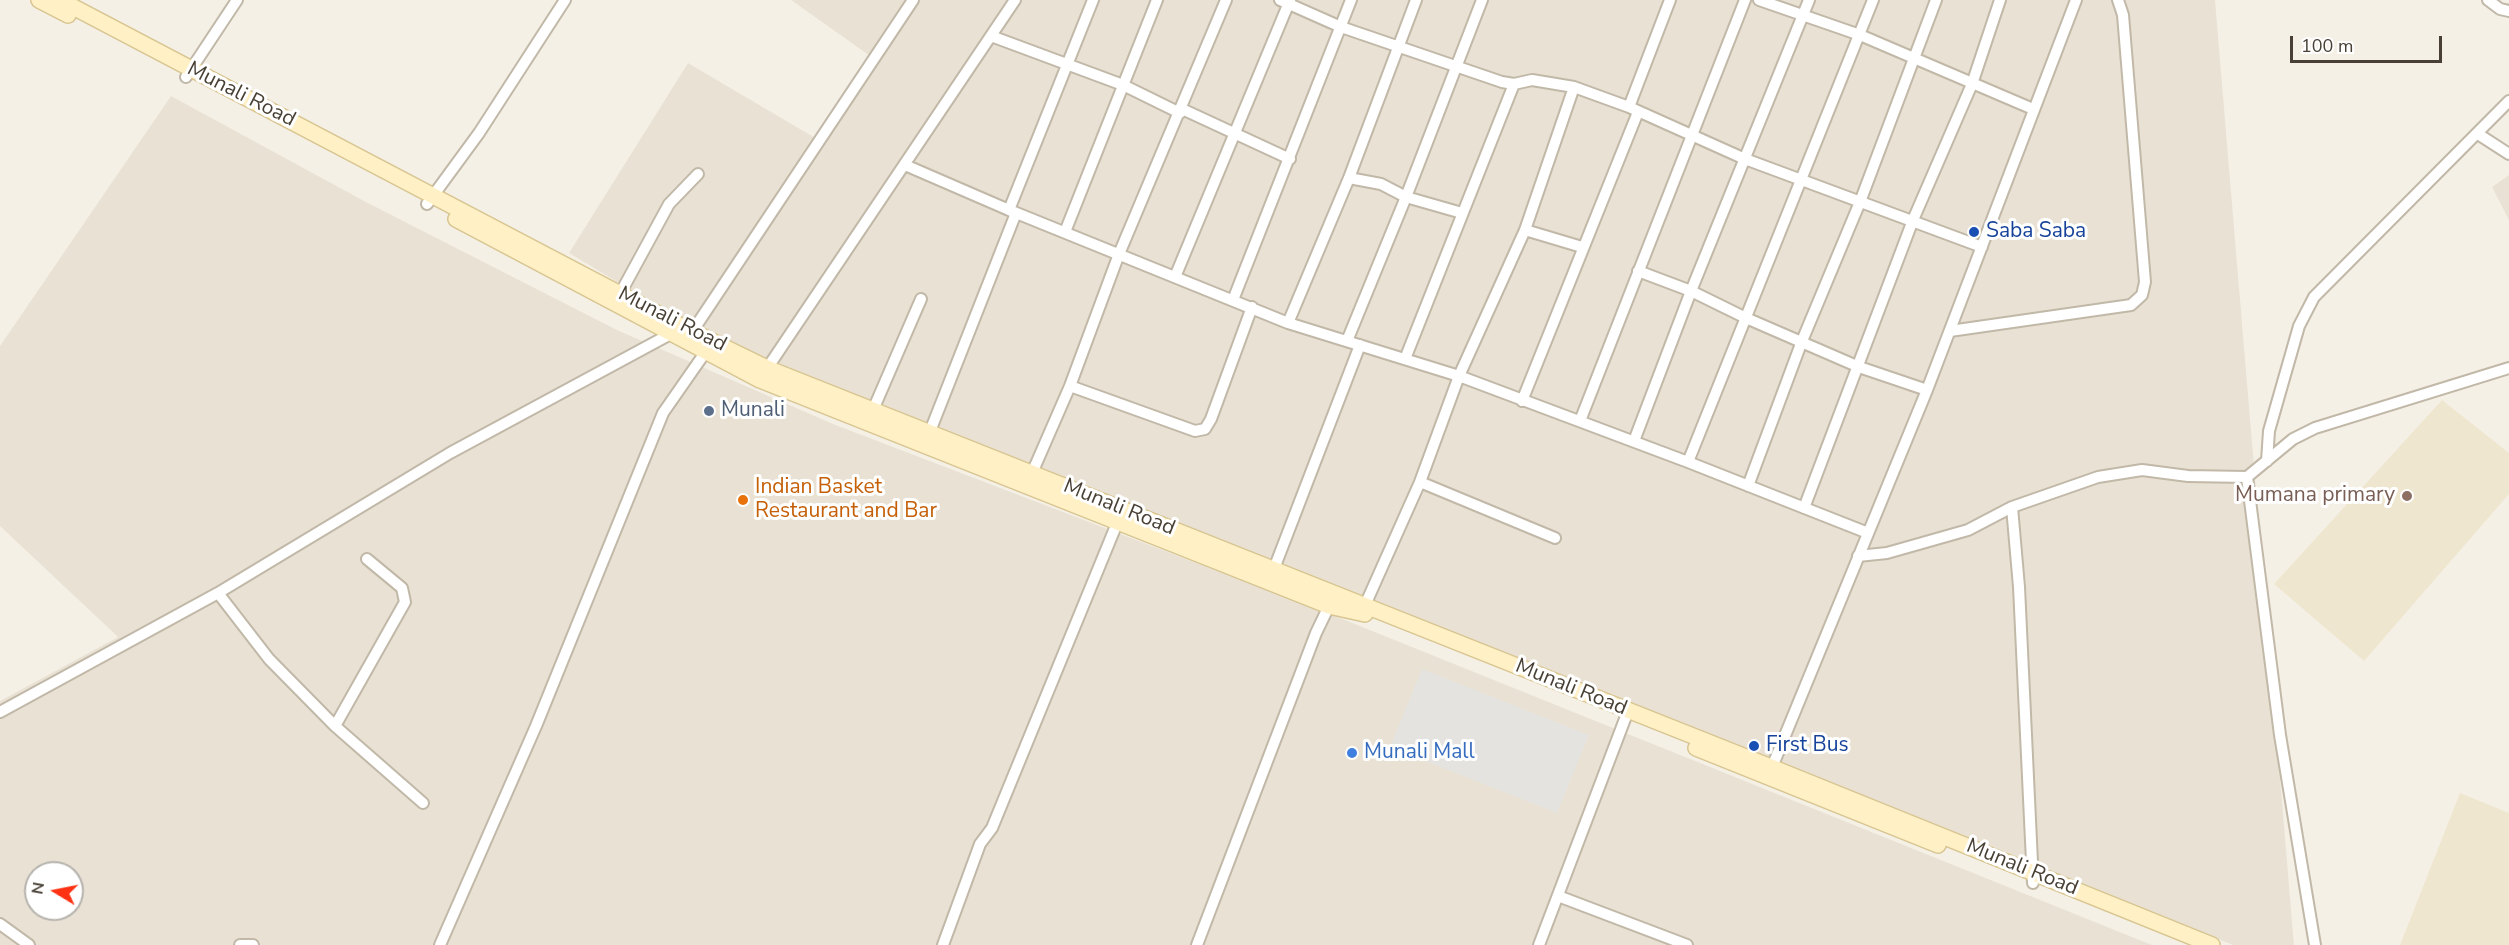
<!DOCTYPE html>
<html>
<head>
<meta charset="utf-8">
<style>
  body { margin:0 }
  #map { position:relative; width:2509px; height:945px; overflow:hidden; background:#f5f0e6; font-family:"Nunito Sans",sans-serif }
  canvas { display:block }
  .north { position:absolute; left:24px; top:861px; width:60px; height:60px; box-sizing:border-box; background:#fff; border:2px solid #b6b3ae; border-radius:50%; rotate:280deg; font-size:16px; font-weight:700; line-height:24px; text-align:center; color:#484035 }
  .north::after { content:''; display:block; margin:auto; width:21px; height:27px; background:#ff3313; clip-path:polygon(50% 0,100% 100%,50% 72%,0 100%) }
  .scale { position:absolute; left:2290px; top:36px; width:152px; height:27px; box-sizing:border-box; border:3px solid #484035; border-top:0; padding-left:8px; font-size:18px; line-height:21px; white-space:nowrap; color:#484035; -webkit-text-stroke:4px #fff; paint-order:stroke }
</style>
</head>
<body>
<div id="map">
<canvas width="2509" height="945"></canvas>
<div class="north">N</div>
<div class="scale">100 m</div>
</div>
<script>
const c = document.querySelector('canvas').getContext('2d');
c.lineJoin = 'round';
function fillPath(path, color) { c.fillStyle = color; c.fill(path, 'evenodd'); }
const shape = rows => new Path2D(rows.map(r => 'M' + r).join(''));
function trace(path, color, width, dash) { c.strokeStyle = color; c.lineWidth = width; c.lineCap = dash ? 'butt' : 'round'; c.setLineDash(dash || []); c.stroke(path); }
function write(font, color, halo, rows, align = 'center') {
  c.font = font + ' "Nunito Sans",sans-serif'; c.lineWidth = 6; c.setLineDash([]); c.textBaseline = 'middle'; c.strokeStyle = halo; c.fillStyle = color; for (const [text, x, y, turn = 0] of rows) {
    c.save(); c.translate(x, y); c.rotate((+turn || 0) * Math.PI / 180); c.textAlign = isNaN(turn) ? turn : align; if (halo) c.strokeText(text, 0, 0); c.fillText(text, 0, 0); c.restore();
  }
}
const residential = shape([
  [791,0,2215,0,2294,945,2233,945,1180,526,699,331,569,253,688,63,817,139,870,56],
  [171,96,366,202,617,330,833,424,1340,618,2152,945,0,945,0,701,118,637,0,526,0,346],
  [36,873,72,873,72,909,36,909],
  [2509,175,2509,220,2492,187]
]);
const education = shape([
  [2442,400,2509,453,2509,494,2364,661,2274,584],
  [2460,793,2509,813,2509,945,2400,945]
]);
const parking = shape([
  [1422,669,1589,735,1557,813,1390,747]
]);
const minor = shape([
  [1280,0,1341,27,1502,82,1514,84,1532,80,1574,87,1629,107,1745,159,1982,247],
  [1759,0,1860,35,2033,109],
  [2488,0,2500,9,2509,11],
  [991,36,1123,85,1180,113],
  [186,77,237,0],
  [1629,107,1670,0],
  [1182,109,1290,159],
  [2478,134,2509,154],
  [905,165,1009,210,1288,323,1459,376,1688,462,1868,533],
  [1349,178,1381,184,1406,197,1462,213],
  [427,204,479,133,565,0],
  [1009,210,1093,0],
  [1525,230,1582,247],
  [1065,232,1157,0],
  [1638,271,1691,291,1746,318,1859,367,1927,390],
  [1175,277,1290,0],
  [620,294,669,204,698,174],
  [1233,300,1351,0],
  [1288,323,1349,178,1416,0],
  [1950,331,2131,305,2142,295,2145,282,2123,15,2118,0],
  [692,332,913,0],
  [1347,341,1406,197,1482,0],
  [1405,359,1514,84],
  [764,373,1015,0],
  [1070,386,1195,431,1205,429,1211,419,1252,307],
  [1522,401,1638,112],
  [873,410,921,299],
  [1580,421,1745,0],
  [927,439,1016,213],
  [1634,441,1691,291,1809,0],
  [2267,461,2269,431,2299,326,2314,297,2509,101],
  [1688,462,1873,0],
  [2247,477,2280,735,2315,945],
  [1029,480,1070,386,1119,254,1226,0],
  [1420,482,1555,538],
  [1748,486,1802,341,1860,202,1936,0],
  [2012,507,2019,587,2033,883],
  [1804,508,1913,220,1972,84,2000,0],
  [1858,556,1887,553,1968,530,2012,507,2098,477,2142,470,2188,476,2247,477,2293,439,2315,428,2509,368],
  [1272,574,1360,345],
  [218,593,269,659,335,726,405,602,402,588,367,559],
  [1362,612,1420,482,1459,376,1525,230,1574,87],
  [0,712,218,593,450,453,676,331],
  [335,726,423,803],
  [1770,772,1927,390,2076,0],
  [1558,896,1687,945],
  [0,924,29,945],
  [240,945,253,945],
  [440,945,536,726,663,413,709,347],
  [943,945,980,844,992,828,1120,516],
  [1197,945,1316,633,1329,606],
  [1539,945,1628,711]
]);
const secondary = shape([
  [39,0,68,15],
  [60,0,679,325,767,368,1771,767,2212,945],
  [456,219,760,380,1329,606,1365,614],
  [1696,748,1938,845]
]);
const markers = [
  [1974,232,6,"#1a4fb4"],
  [709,411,6,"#5c6f8a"],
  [2407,496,6,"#8d6e63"],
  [743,500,6,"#e8710a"],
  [1754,746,6,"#1a4fb4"],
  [1352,753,6,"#3f7fe0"]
];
const streetNames = [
  ["Munali Road",241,95,27],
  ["Munali Road",672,320,27],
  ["Munali Road",1119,508,22],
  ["Munali Road",1571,688,22],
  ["Munali Road",2022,868,22]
];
const transitNames = [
  ["Saba Saba",1986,232],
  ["First Bus",1766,746]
];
const serviceNames = [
  ["Munali",721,411]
];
const foodNames = [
  ["Indian Basket",755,488],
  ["Restaurant and Bar",755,512]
];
const educationNames = [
  ["Mumana primary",2395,496]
];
const shopNames = [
  ["Munali Mall",1364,753]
];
fillPath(residential, '#e9e2d4');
fillPath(education, '#efe6cf');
fillPath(parking, '#e5e3df');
trace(minor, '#c1b8a8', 14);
trace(secondary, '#d8c591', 18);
trace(minor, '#fff', 10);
trace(secondary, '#fff0c6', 15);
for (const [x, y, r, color] of markers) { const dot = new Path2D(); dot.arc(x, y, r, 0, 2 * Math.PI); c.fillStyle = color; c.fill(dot); trace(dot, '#fff', 2); }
write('21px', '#484035', '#fff', streetNames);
write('21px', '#164399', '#fff', transitNames, 'left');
write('21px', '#4e5e75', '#fff', serviceNames, 'left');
write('21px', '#c56008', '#fff', foodNames, 'left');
write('21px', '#785e54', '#fff', educationNames, 'right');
write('21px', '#366cbe', '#fff', shopNames, 'left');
</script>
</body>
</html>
